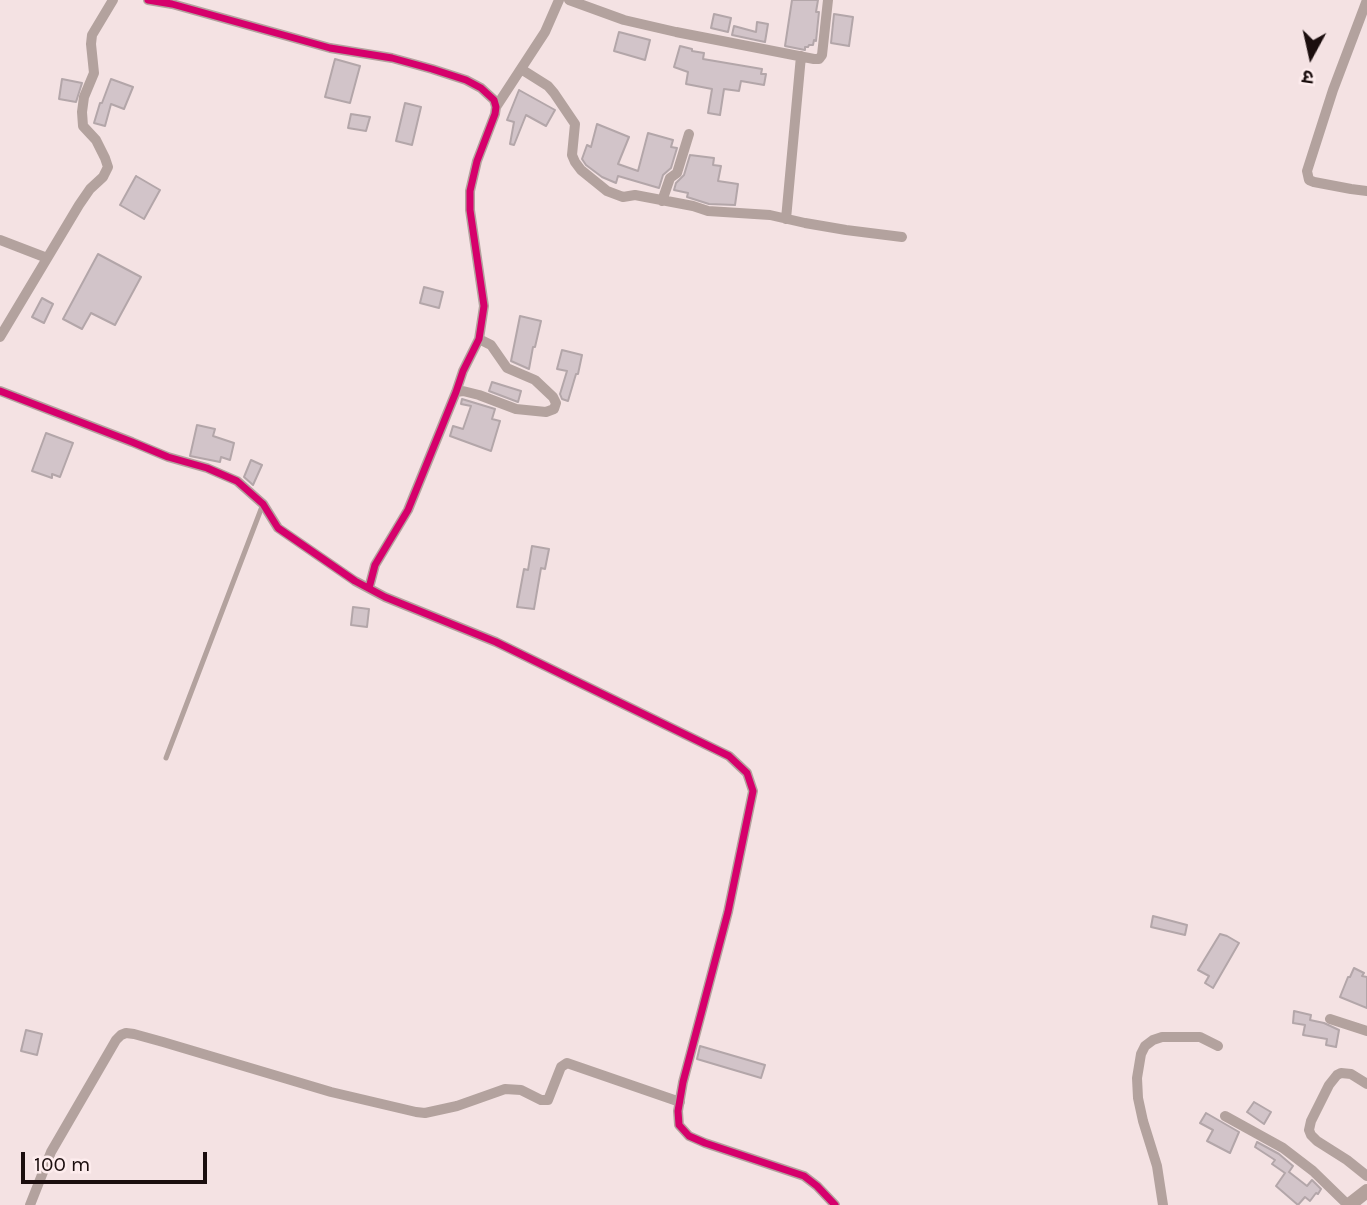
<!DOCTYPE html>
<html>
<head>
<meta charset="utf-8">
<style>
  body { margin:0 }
  #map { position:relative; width:1367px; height:1205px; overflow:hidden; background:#f4e2e3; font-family:Karla,"Noto Sans Devanagari",sans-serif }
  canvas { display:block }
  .north { position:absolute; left:1276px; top:21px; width:70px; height:70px; -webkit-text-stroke:5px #fdeced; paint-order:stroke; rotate:188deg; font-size:19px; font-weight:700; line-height:28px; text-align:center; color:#1b0e0e }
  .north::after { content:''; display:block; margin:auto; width:24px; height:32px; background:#1b0e0e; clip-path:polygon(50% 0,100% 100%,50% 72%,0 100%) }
  .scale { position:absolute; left:21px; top:1152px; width:186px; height:32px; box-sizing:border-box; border:4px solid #1b0e0e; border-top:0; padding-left:9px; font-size:21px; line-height:24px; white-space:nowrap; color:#1b0e0e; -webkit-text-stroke:5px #fdeced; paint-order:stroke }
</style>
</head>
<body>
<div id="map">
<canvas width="1367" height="1205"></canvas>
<div class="north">उ</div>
<div class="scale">100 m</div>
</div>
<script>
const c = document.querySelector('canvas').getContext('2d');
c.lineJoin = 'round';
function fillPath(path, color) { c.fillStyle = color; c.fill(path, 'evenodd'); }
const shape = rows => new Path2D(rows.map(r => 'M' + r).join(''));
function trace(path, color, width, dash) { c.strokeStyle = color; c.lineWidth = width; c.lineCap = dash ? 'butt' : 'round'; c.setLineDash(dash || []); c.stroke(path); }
const building = shape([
  [792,0,818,0,816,12,819,12,816,41,814,40,813,45,809,45,808,47,805,47,805,50,785,46,792,0],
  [714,14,731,18,728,32,711,28,714,14],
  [834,14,853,17,849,46,831,43,834,14],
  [757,22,768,24,765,42,732,35,734,26,756,32,757,22],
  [619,32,650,40,645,60,614,51,619,32],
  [680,46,692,49,692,51,704,53,703,59,762,69,761,74,766,74,764,85,741,81,739,91,724,89,720,115,708,113,712,89,686,84,688,72,674,67,680,46],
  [335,59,360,66,350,103,325,97,335,59],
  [62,79,82,83,76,102,59,99,62,79],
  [111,79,133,87,124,109,111,104,105,126,94,123,100,103,102,103,111,79],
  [519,90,555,110,546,126,526,115,514,145,510,144,514,122,507,120,519,90],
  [405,103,421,107,412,145,396,141,405,103],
  [351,114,370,117,366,131,348,128,351,114],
  [597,124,629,137,618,164,638,171,648,133,673,140,671,147,677,148,671,168,663,175,659,188,618,176,616,183,602,177,586,165,582,159,587,145,591,147,597,124],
  [690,155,714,158,713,165,721,166,718,181,738,184,735,205,709,204,687,197,688,193,674,190,676,183,684,175,690,155],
  [136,176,160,190,144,219,120,205,136,176],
  [98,254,141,277,115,325,91,313,82,329,63,319,98,254],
  [424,287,443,292,439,308,420,303,424,287],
  [42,298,53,304,44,323,32,317,42,298],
  [520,316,541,321,535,347,533,347,529,369,511,361,520,316],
  [562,350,582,355,578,374,576,374,568,401,562,399,560,394,567,371,557,369,562,350],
  [492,382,521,391,518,402,489,391,492,382],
  [462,399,495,409,492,419,500,421,491,451,450,436,453,426,463,429,471,406,461,404,462,399],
  [197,425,215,429,213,436,234,443,230,460,221,457,220,462,190,456,197,425],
  [46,433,73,443,60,477,52,474,52,478,32,471,46,433],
  [251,460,262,465,253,485,244,477,251,460],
  [532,546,549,549,545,569,541,568,534,609,517,607,524,569,528,570,532,546],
  [353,607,369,609,367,627,351,625,353,607],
  [1153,916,1187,925,1185,935,1151,927,1153,916],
  [1220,934,1227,936,1239,943,1213,988,1205,983,1209,976,1198,970,1220,934],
  [1354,968,1364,973,1362,976,1367,977,1367,1008,1340,997,1348,977,1350,977,1354,968],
  [1294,1011,1311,1015,1310,1020,1324,1023,1339,1030,1336,1047,1326,1045,1327,1039,1303,1035,1305,1025,1293,1023,1294,1011],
  [26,1030,42,1034,37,1055,21,1051,26,1030],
  [700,1046,765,1065,761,1078,697,1059,700,1046],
  [1254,1102,1271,1112,1264,1124,1247,1112,1254,1102],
  [1206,1113,1239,1132,1230,1153,1207,1141,1213,1130,1200,1123,1206,1113],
  [1257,1142,1279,1154,1293,1166,1289,1172,1307,1186,1312,1180,1321,1189,1318,1194,1316,1193,1310,1201,1305,1197,1298,1205,1276,1186,1285,1173,1272,1164,1275,1160,1255,1147,1257,1142]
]);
const lane = shape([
  [166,758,263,504]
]);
const street = shape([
  [148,0,172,4,330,48,392,58,432,69,466,80,481,88,494,100,496,107,495,114,477,161,470,191,470,210,484,306,479,339,463,371,456,392,408,510,375,565,369,588],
  [569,0,624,20,676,32,814,59,819,59,822,55,828,0],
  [1367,0,1333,90,1307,171,1309,180,1314,182,1351,189,1367,191],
  [521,69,548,86,554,93,575,124,572,155,575,162,581,170,607,191,623,197,635,195,693,206,708,211,770,215,805,223,846,230,902,237],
  [496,107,545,32,559,0],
  [662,201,670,178,677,173,689,134],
  [786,219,801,56],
  [0,240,47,258],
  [0,337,79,205,90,189,103,177,108,167,105,158,96,140,83,126,82,112,84,97,94,73,91,44,92,35,113,0],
  [0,391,132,442,168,457,207,468,237,481,263,504,278,528,355,581,385,597,496,642,729,756,747,773,753,791,728,912,683,1082,678,1111,679,1125,689,1136,705,1143,804,1176,817,1186,835,1205],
  [456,392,463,391,479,395,516,409,546,412,554,409,556,403,553,397,535,380,507,368,491,345,479,339],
  [1330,1019,1367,1031],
  [1367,1084,1351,1074,1341,1073,1337,1075,1329,1085,1311,1121,1309,1130,1311,1135,1317,1141,1347,1160,1367,1176],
  [1225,1116,1283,1148,1313,1171,1348,1205],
  [30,1205,51,1152,116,1040,121,1035,126,1033,134,1034,163,1042,331,1092,416,1112,425,1113,457,1106,505,1089,521,1090,541,1100,548,1100,561,1067,567,1063,680,1102],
  [1163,1205,1157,1166,1143,1121,1138,1098,1137,1078,1141,1054,1145,1046,1153,1040,1162,1037,1200,1037,1218,1046]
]);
const secondary = shape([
  [1349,1205,1367,1191]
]);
const cycleway = shape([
  [148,0,172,4,330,48,392,58,432,69,466,80,481,88,494,100,496,107,495,114,477,161,470,191,470,210,484,306,479,339,463,371,456,392,408,510,375,565,369,588],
  [0,391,132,442,168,457,207,468,237,481,263,504,278,528,355,581,385,597,496,642,729,756,747,773,753,791,728,912,683,1082,678,1111,679,1125,689,1136,705,1143,804,1176,817,1186,835,1205]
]);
fillPath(building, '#d2c4c9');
trace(building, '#b3a6a9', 2);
trace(lane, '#b3a29e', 5);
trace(street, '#b3a29e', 10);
trace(secondary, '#b3a19c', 14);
trace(cycleway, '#d6006c', 7);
</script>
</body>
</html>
